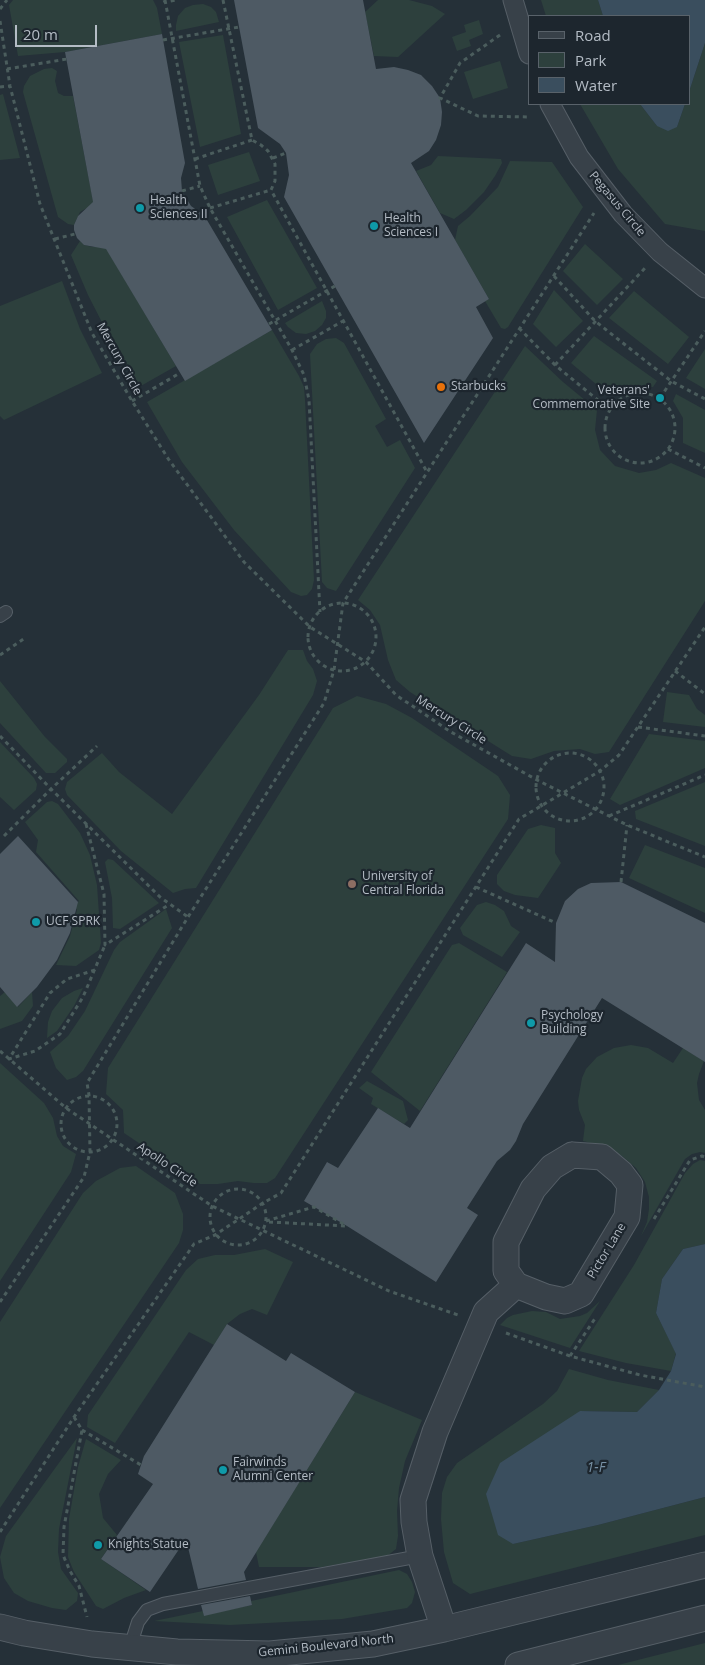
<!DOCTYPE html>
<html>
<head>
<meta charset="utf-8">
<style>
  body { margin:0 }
  #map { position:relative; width:705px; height:1665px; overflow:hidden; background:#253038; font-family:"Open Sans",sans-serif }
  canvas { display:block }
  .legend { position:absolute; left:528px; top:15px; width:162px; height:90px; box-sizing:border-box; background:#1d262e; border:1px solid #59626a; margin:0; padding:6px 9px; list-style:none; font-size:15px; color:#b4bcc5 }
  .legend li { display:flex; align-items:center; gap:10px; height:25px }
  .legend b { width:25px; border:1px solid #59626a }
  .scale { position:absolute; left:15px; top:25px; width:82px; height:22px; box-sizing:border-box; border:2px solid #b4bcc5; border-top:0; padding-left:6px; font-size:15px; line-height:18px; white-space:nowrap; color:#b4bcc5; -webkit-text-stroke:4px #1d262e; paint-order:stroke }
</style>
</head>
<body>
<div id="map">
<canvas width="705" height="1665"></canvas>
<ul class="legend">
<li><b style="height:6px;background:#384149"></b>Road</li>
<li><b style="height:14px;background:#2d403d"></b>Park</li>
<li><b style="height:14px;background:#3a4e5e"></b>Water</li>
</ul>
<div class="scale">20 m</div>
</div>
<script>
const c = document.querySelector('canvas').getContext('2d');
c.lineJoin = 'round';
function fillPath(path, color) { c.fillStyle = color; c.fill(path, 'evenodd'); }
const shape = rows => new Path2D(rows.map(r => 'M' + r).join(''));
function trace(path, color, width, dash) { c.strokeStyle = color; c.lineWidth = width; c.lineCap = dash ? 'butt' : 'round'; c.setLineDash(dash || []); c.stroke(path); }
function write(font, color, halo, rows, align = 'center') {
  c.font = font + ' "Open Sans",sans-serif'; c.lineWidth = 4.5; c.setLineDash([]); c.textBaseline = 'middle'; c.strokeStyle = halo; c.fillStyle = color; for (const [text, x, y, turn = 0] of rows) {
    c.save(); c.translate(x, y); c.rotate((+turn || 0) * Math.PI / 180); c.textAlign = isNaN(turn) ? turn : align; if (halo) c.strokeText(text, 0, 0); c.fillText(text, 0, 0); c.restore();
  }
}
const green = shape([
  [13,0,153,0,157,8,162,34,65,52,18,56,9,5],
  [378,0,409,0,432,6,445,14,398,57,374,56,365,12],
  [541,0,598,0,603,16,546,16],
  [203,4,211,7,216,12,219,22,176,31,176,25,178,16,185,8,193,5],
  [479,20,483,34,469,40,471,46,457,51,452,37,466,32,464,25],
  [223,35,241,134,200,147,179,42],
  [705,43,705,231,665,224,618,169,580,104,640,104,657,126,677,127,685,104,689,104,689,92],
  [500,61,508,88,473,99,464,72],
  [52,68,57,71,55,81,58,93,64,96,73,96,94,206,85,209,80,212,74,225,68,224,58,217,23,92,24,86,30,76,44,69],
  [3,94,20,158,0,160,0,95],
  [249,152,260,181,218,195,208,165],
  [438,156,501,159,502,163,495,176,484,192,466,210,454,219,440,213,416,171,431,165],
  [510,161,552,162,583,207,508,327,505,329,501,328,485,301,489,299,455,240,458,226,470,216,498,187],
  [267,200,317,288,278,310,227,217],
  [80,241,84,245,92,247,105,246,176,366,139,387,109,336,88,295,71,255],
  [585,244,623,279,597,305,563,271],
  [62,281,80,329,102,373,4,420,0,416,0,306],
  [554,290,583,321,556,347,533,324],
  [634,291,689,337,668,364,609,318],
  [322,301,326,311,326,318,322,325,315,331,306,334,296,333,288,327,285,323],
  [272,330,299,376,304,387,305,400,314,580,312,589,307,595,301,596,291,592,234,530,182,462,147,402],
  [594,336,657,381,653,387,633,385,609,395,571,363],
  [336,338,344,343,386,419,375,426,387,447,400,440,415,468,336,591,327,588,322,582,310,354,317,344,326,339],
  [525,346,563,382,597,410,595,430,600,450,615,466,639,473,656,470,671,463,705,478,705,601,609,752,595,754,580,749,554,751,531,759,512,756,410,692,396,680,388,660,380,625,370,610,358,600],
  [705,349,705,389,686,378],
  [676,394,705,410,705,453,683,443,683,418,673,401],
  [288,650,303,650,307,661,313,669,317,681,313,695,196,888,185,889,173,893,121,851,67,795,65,789,67,782,102,753,119,772,172,814,259,695],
  [0,681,45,737,67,759,67,762,55,773,46,773,0,723],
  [667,692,689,695,697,709,705,715,705,727,663,722],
  [357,696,386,704,412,718,498,776,510,795,508,819,275,1178,267,1183,254,1183,238,1181,218,1184,200,1184,124,1133,123,1110,106,1094,108,1068,333,708],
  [649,734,705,741,705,768,620,805,610,799],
  [0,742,34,778,37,784,36,790,14,810,0,797],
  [705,782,705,846,636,819,635,811],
  [52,801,58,804,80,833,90,855,97,885,101,943,99,950,76,966,56,965,70,936,77,910,74,905,79,901,36,852,38,840,25,822,47,802],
  [541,825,555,828,555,853,561,863,538,898,515,895,504,891,497,884,497,875,528,829],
  [645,845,705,868,705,913,629,878],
  [108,859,113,860,159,903,120,929,113,928,112,898,105,862],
  [486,902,495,905,504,911,511,926,520,932,502,957,463,935,460,928,477,905],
  [166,909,172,928,83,1071,76,1077,67,1080,56,1068,50,1052,68,1036,85,1011,114,950,120,942],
  [459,943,507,972,420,1111,371,1072,452,945],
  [83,988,74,1006,57,1031,47,1038,48,1022,52,1011,62,998,74,991],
  [5,992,18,1007,32,992,33,1006,22,1021,0,1029,0,996],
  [631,1045,648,1048,673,1063,683,1048,704,1061,699,1074,697,1083,699,1100,705,1110,705,1153,700,1152,692,1154,685,1159,641,1236,647,1222,649,1209,649,1197,645,1182,636,1168,622,1156,606,1147,583,1141,585,1125,579,1110,578,1101,582,1078,586,1069,597,1057,614,1048],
  [0,1063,44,1103,53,1118,57,1136,63,1146,76,1154,71,1172,0,1281],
  [367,1081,403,1101,408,1120,404,1124,371,1104,373,1098,359,1088],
  [700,1160,705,1161,705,1244,683,1249,662,1279,656,1313,676,1353,671,1371,626,1363,579,1351,634,1265,685,1173,693,1164],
  [136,1166,175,1193,183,1214,183,1230,179,1243,0,1508,0,1322,83,1193,96,1181,120,1168],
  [265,1249,293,1262,267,1315,252,1309,240,1314,227,1324,214,1345,189,1332,115,1443,87,1427,88,1415,186,1270,198,1259,215,1255,234,1255],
  [600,1301,570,1348,500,1325,507,1318,513,1315,532,1311,546,1312,560,1319,580,1316,587,1313],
  [569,1369,608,1380,659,1390,637,1412,580,1411,513,1544,598,1525,705,1497,705,1535,470,1594,453,1583,444,1552,441,1519,442,1493,447,1477,457,1463,543,1404,557,1391],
  [355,1392,422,1420,405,1461,399,1488,397,1511,398,1536,396,1549,387,1556,322,1567,259,1567,256,1552],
  [77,1438,59,1529,58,1552,61,1569,78,1593,77,1601,66,1610,52,1608,28,1601,14,1593,4,1578,0,1557,6,1536],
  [86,1439,121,1460,108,1474,99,1494,103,1518,117,1535,101,1559,146,1590,124,1598,103,1609,96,1606,74,1572,68,1557,69,1519,78,1467],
  [399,1570,407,1574,412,1582,415,1592,412,1603,407,1608,342,1619,230,1625,154,1621,203,1611,204,1615,252,1605,251,1601],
  [705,1643,705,1665,618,1665]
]);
const water = shape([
  [598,0,705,0,705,43,689,92,689,16,603,16],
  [640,104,685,104,677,127,668,131,657,126],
  [705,1244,705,1497,598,1525,513,1544,498,1535,486,1494,500,1463,580,1411,637,1412,659,1390,671,1371,676,1354,656,1313,662,1279,683,1249]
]);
const building = shape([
  [234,0,363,0,376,69,394,67,408,70,421,75,432,86,440,98,442,112,441,125,436,140,429,151,411,163,489,299,476,307,493,338,424,443,284,197,289,175,286,153,280,144,258,128],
  [162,34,185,163,181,178,182,191,191,206,204,215,272,330,185,381,106,249,84,245,77,238,74,230,74,225,78,216,93,202,65,52],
  [18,836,78,902,70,933,57,960,37,987,17,1007,0,987,0,854],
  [621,882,705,923,705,1062,602,998,523,1124,516,1141,510,1150,497,1161,467,1208,478,1215,436,1282,347,1226,304,1201,327,1162,338,1168,378,1108,410,1128,526,943,555,962,556,923,565,901,578,889,591,883],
  [227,1324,286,1361,291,1353,355,1392,244,1572,246,1580,198,1589,186,1539,150,1592,101,1559,153,1484,138,1474,144,1456],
  [250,1596,252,1605,204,1616,201,1605]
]);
const path = shape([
  [164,0,165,2,177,0],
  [165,0,200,186,210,208,292,350,304,375,309,400,320,612],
  [223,0,252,140,261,145,268,151,275,164,275,181,271,190,427,472],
  [0,9,7,0],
  [0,21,10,86,40,204,92,333,132,401,169,460,244,562,310,627,366,662,396,695,451,732,537,780,627,825,705,857],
  [500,35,460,63,440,98,478,116,530,117],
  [163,40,239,27],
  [7,69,67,59],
  [0,87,10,86],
  [273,158,286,153],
  [195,159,252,140],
  [182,191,200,186],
  [210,208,271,190],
  [55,239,75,234],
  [554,276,595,321,671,381,705,399],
  [269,324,335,286],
  [519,328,555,365,610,410],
  [292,350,343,321],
  [555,365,645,268],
  '605 428a35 35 0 1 1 70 0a35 35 0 1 1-70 0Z',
  [660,398,705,331],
  [132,401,180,373],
  [668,449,705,468],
  '308 637a34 34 0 1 1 68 0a34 34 0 1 1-68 0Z',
  [0,655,25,638],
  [675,671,705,694],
  [638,727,705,736],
  [0,736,51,789,160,897,188,917],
  '536 787a34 34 0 1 1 68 0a34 34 0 1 1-68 0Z',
  [609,816,705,775],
  [86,824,104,894,105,945,170,904],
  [4,836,51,789,97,746],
  [621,882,627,825],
  [476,887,556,923],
  [95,970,67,979,50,993,9,1059,35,1051,60,1034,83,997,105,945],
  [0,1051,66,1108,212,1206,389,1291,458,1315],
  '61 1124a28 28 0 1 1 56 0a28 28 0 1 1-56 0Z',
  '210 1217a28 28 0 1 1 56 0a28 28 0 1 1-56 0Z',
  [654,1219,690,1160,702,1156,705,1157],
  [266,1221,314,1207,347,1226],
  [269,1222,346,1226],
  [0,1302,84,1177,90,1152,89,1095,87,1083,188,917,324,703,334,670,343,603,594,213],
  [506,1333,570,1356,640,1375,705,1387],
  [570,1356,596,1317],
  [74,1417,82,1430,64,1527,63,1555,70,1571,79,1586,87,1617],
  [82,1430,141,1465],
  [0,1532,74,1417,194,1244,215,1235,263,1203,281,1193,519,819,600,771,619,755,705,627]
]);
const service = shape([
  [0,616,6,612],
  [130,1647,138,1622,147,1610,163,1604,420,1556]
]);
const pedestrian = shape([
  [513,0,529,54],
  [550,104,579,157,623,214,660,252,705,288]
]);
const minor = shape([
  [572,1155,602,1157,621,1173,630,1185,627,1217,581,1294,565,1301,546,1297,516,1285,506,1271,506,1242,533,1189,552,1167,572,1155],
  [0,1627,24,1633,92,1644,177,1652,270,1654,373,1644,444,1629,705,1565],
  [444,1629,420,1556,414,1522,413,1500,435,1432,486,1312,516,1285],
  [518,1665,705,1618]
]);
const markers = [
  [140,208,5,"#0f9aa8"],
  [374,226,5,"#0f9aa8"],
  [441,387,5,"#e8710a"],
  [660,398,5,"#0f9aa8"],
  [352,884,5,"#8d6e63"],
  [36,922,5,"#0f9aa8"],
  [531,1023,5,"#0f9aa8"],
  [223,1470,5,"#0f9aa8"],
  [98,1545,5,"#0f9aa8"]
];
const poiNames = [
  ["Health",150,201],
  ["Sciences II",150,215],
  ["Health",384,219],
  ["Sciences I",384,233],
  ["Starbucks",451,387],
  ["Veterans'",650,391,"right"],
  ["Commemorative Site",650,405,"right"],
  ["University of",362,877],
  ["Central Florida",362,891],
  ["UCF SPRK",46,922],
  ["Psychology",541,1016],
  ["Building",541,1030],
  ["Fairwinds",233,1463],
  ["Alumni Center",233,1477],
  ["Knights Statue",108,1545]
];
const streetNames = [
  ["Pegasus Circle",617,204,50],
  ["Mercury Circle",119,359,61],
  ["Mercury Circle",451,720,32],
  ["Apollo Circle",167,1165,34],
  ["Pictor Lane",607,1251,-59],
  ["Gemini Boulevard North",326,1646,-6]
];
const waterNames = [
  ["1-F",596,1468]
];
fillPath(green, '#2d403d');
fillPath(water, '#3a4e5e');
fillPath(building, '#4e5a64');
trace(service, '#565f67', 14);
trace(pedestrian, '#565f67', 21);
trace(minor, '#565f67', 27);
trace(path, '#4b5d5d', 3, [4, 4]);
trace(service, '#384149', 12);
trace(pedestrian, '#384149', 19);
trace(minor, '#384149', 25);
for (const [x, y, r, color] of markers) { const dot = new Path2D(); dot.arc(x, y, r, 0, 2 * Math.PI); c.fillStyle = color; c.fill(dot); trace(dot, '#1d262e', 2); }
write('12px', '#b4bcc5', '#1d262e', poiNames, 'left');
write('12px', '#b4bcc5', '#1d262e', streetNames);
write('italic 14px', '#7791a5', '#1d262e', waterNames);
</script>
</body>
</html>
